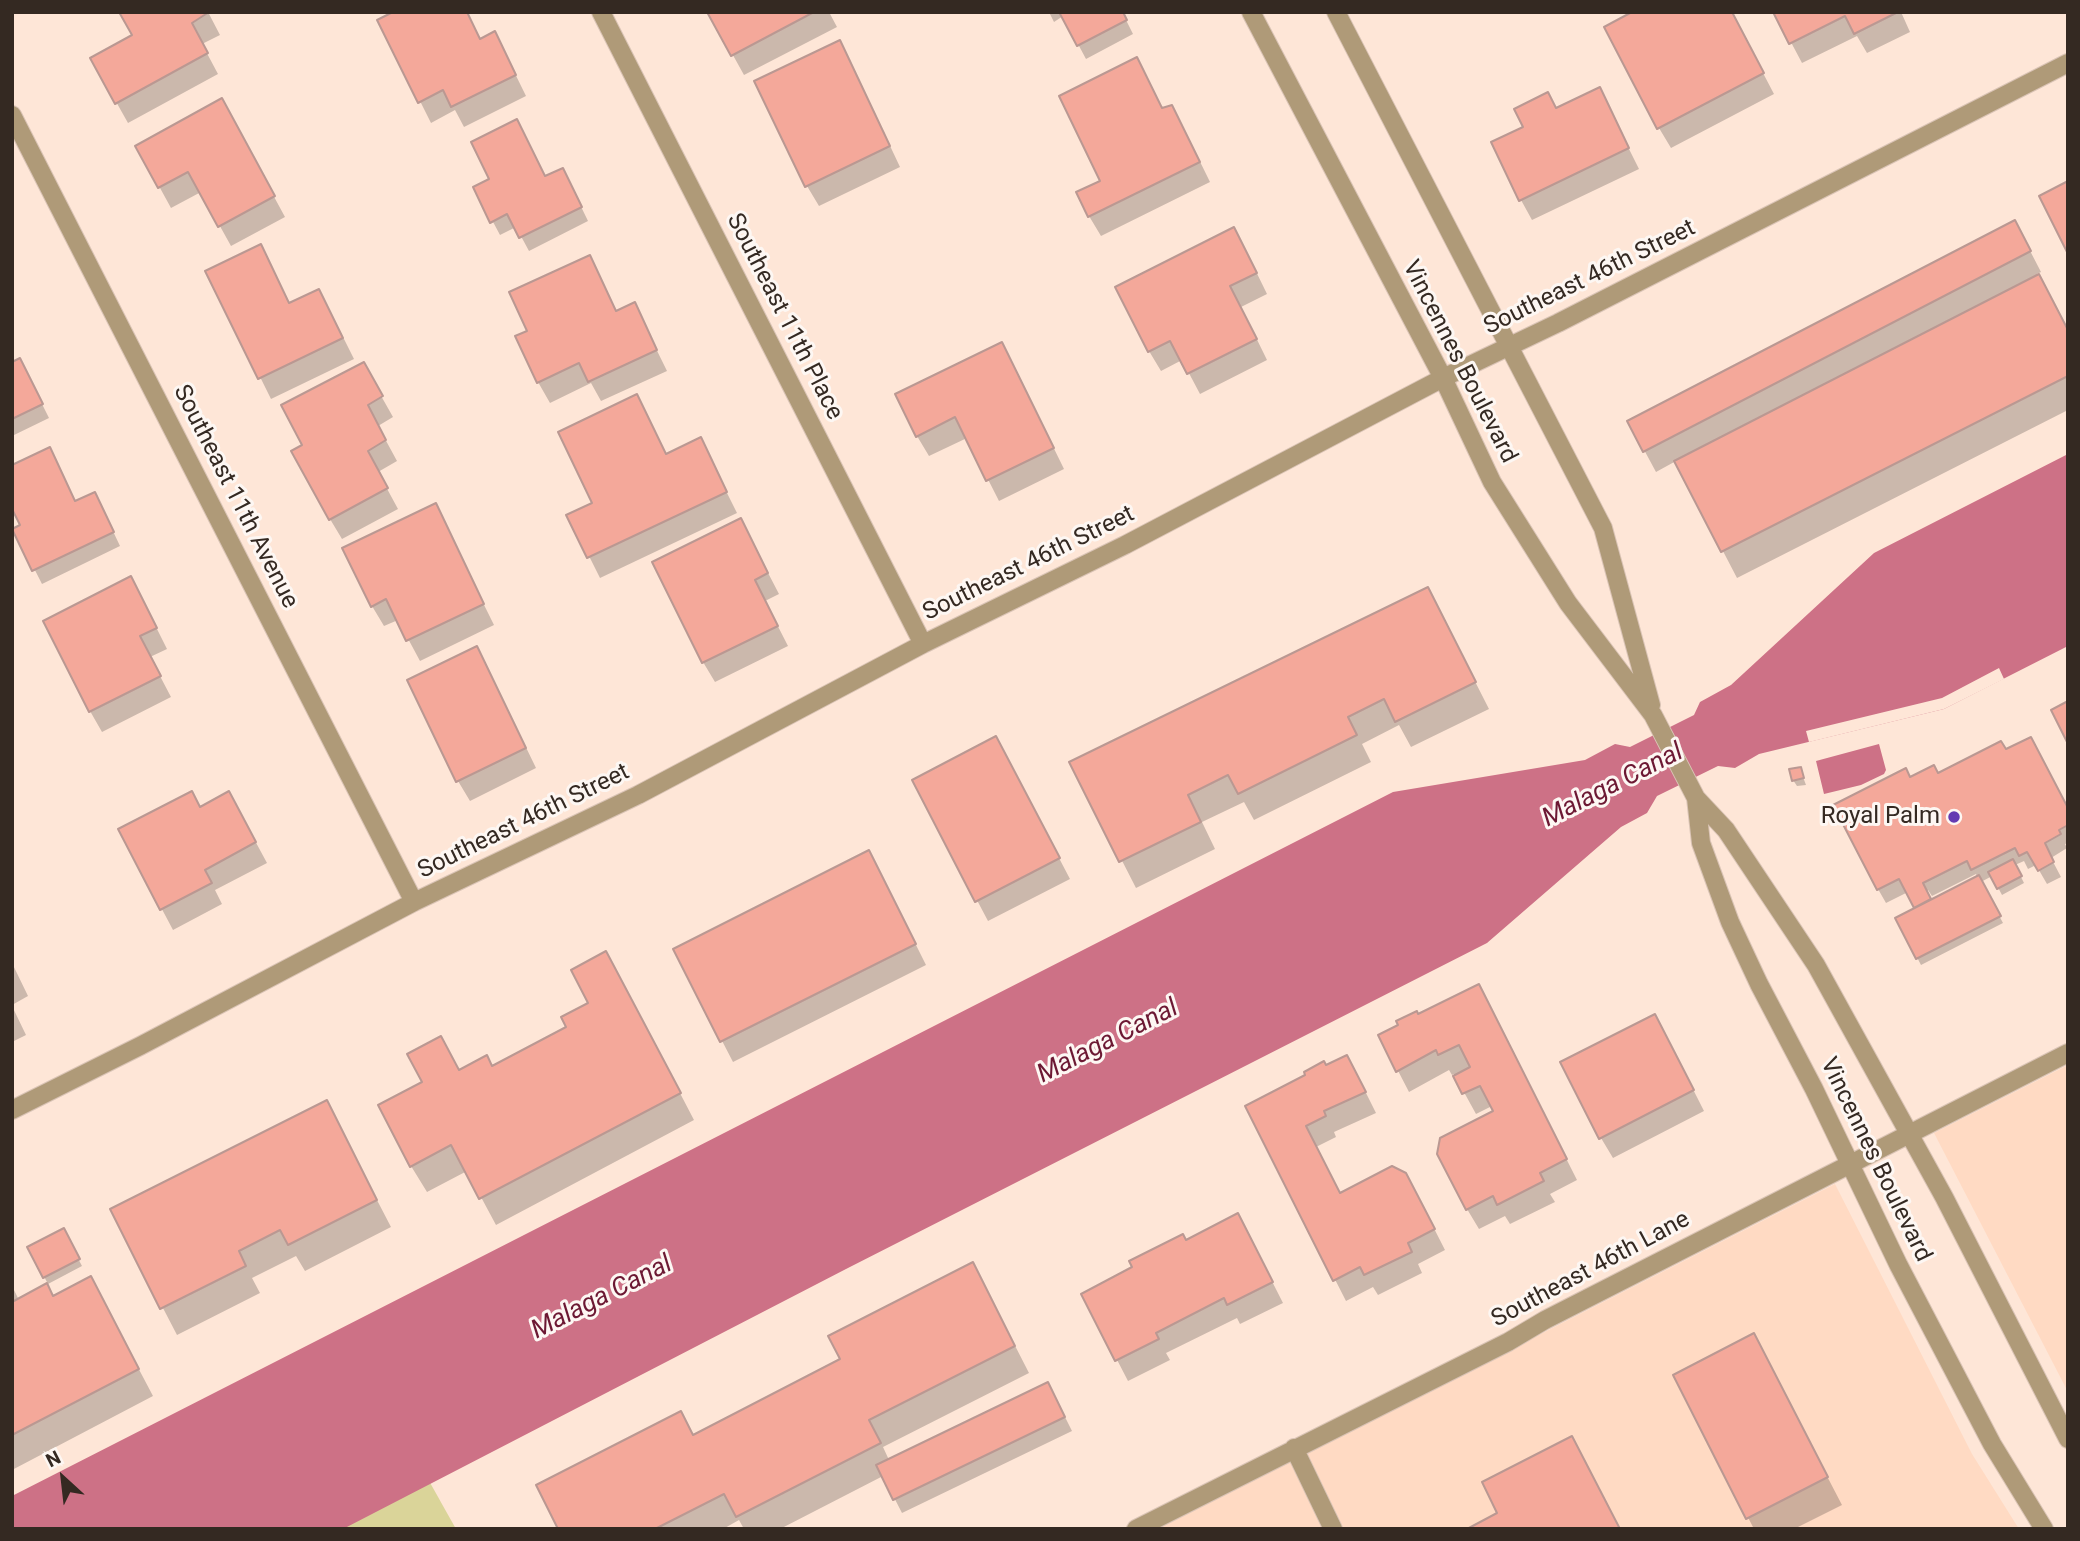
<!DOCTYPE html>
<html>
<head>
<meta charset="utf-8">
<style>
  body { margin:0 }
  #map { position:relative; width:2080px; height:1541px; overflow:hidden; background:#fee6d7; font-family:Roboto,sans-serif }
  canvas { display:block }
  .frame { position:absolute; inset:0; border:14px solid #342922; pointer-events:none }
  .north { position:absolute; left:28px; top:1443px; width:70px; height:70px; -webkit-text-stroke:5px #fdf7f3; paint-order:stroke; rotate:333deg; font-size:19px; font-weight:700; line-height:28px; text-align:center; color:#342922 }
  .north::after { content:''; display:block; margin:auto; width:24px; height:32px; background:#342922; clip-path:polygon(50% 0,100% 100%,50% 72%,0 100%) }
</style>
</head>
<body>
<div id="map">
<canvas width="2080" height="1541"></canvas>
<div class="frame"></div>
<div class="north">N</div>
</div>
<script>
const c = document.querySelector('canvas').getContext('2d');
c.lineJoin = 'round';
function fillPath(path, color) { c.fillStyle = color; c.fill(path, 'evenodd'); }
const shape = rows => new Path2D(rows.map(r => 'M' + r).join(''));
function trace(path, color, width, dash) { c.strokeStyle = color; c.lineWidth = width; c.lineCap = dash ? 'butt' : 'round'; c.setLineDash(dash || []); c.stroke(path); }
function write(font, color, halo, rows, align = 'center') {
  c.font = font + ' Roboto,sans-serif'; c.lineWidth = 6; c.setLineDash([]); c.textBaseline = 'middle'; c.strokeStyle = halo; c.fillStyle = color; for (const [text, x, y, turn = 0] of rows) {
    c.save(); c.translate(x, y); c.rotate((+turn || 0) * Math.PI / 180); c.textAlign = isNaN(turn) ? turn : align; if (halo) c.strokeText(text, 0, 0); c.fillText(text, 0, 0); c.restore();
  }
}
const built = shape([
  [2068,1065,2068,1392,1934,1133],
  [1835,1184,1972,1454,2019,1529,1158,1529]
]);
const green = shape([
  [424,1472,456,1529,316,1529]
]);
const water = shape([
  [2068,454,2068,646,1944,709,1759,754,1735,768,1718,766,1657,796,1647,813,1621,827,1487,943,846,1269,343,1529,12,1529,12,1496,1393,792,1585,760,1615,744,1630,747,1694,715,1700,702,1731,685,1874,553],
  [1879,744,1886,770,1884,774,1861,785,1824,794,1816,761]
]);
const pier = shape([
  [1999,668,2004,679,1944,709,1809,742,1806,731,1942,698]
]);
const shadow = shape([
  [208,12,220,35,202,44,218,74,128,123,92,59],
  [467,12,481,40,495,33,526,96,464,127,455,110,431,123,380,21],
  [709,12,829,12,837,27,744,75],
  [1049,12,1122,12,1133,34,1086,59,1063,16,1054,22],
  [1731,12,1774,94,1671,148,1659,128],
  [1775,12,1901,12,1910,32,1867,53,1857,36,1802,63],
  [851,63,900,167,819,206,807,186],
  [1599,89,1639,169,1532,220,1521,200,1556,110],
  [1163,110,1183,127,1210,182,1101,236,1089,216,1102,181],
  [233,121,285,217,231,246,201,192,171,208,137,146],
  [546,178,570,184,588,221,529,251,516,227,500,235,475,188],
  [2026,243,2041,272,2037,274,2068,330,2068,410,1737,578,1676,461,1656,472,1629,422],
  [1245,249,1267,294,1241,307,1267,360,1200,394,1182,360,1161,371,1149,351],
  [589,257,617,312,634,304,667,371,601,401,591,383,550,403,538,382,529,331],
  [272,267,290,304,330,311,354,359,271,399,208,272],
  [12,364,27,374,49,418,12,436],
  [363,364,393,417,378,426,397,461,378,472,398,509,342,539,330,519,305,446],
  [1013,365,1064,469,999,501,967,438,929,456,917,436],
  [637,396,667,455,700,439,737,513,600,578,569,516,594,504],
  [75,503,102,508,120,546,42,584,14,529],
  [435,506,494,625,420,661,398,620,384,626,372,606],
  [741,521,779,594,765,601,788,646,715,682,703,662],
  [1428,589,1489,709,1411,747,1399,725,1362,744,1371,762,1254,820,1244,802,1202,822,1215,849,1136,888,1072,763],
  [142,599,167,649,150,657,171,697,102,732,90,711],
  [488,669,536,768,470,801,458,781],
  [2006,751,2068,810,2068,843,2065,844,2067,848,2051,858,2061,877,2047,884,2036,865,2028,869,2024,861,2015,865,2024,883,2002,895,1992,876,1981,882,2003,923,1921,965,1897,919,1917,909,1908,892,1886,903,1878,889,1910,779,1938,775],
  [1976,874,1977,877,1930,901,1926,892,1928,890,1932,896],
  [1007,759,1070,879,988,921,914,781],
  [1800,769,1806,785,1797,786,1793,780],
  [200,809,240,813,267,863,215,890,222,904,173,930,120,830],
  [880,873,926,965,733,1062,675,950],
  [12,963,28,996,12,1005],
  [621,980,694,1120,496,1225,467,1171,427,1192,411,1166,459,1072,492,1068,568,1027,590,1004],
  [1479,986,1577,1180,1550,1194,1555,1202,1510,1224,1505,1216,1479,1229,1467,1209,1495,1112,1492,1106,1476,1114,1454,1074,1452,1075,1449,1070,1409,1092,1380,1036],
  [12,1006,26,1035,12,1042],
  [1666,1036,1704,1111,1613,1158,1601,1138],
  [1325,1067,1358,1077,1376,1113,1334,1132,1336,1137,1316,1147,1340,1194,1417,1195,1445,1250,1418,1264,1422,1273,1378,1295,1373,1287,1346,1301,1247,1107],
  [326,1102,391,1227,305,1271,296,1256,252,1278,260,1293,177,1335,112,1210],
  [63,1230,82,1266,48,1284,29,1248],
  [1249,1236,1283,1303,1240,1324,1237,1318,1166,1353,1170,1360,1128,1381,1083,1294,1185,1242],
  [12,1286,19,1300,53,1298,105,1305,153,1396,12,1470],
  [987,1291,1029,1373,883,1447,889,1460,1055,1397,1072,1431,902,1513,883,1476,780,1529,744,1529,739,1520,723,1529,560,1529,693,1436],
  [1754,1336,1842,1505,1794,1529,1754,1529,1675,1376]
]);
const building = shape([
  [119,12,209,12,192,23,208,53,115,104,90,58,132,35,119,12],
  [393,12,467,12,480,39,495,31,516,75,451,107,443,90,418,103,377,20,393,12],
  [707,12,814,12,731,56,707,12],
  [1059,12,1123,12,1127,20,1077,46,1059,12],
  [1632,12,1732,12,1764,73,1657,129,1604,27,1632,12],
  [1773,12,1898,12,1854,34,1845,16,1789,44,1773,12],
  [840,40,890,146,805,187,754,81,840,40],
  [1137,57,1162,108,1172,105,1200,162,1088,217,1076,192,1100,181,1059,96,1137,57],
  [1600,87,1629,148,1519,201,1491,142,1523,127,1514,109,1548,92,1556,108,1600,87],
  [222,98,275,196,218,227,188,172,158,188,135,146,222,98],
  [517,119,545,176,563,168,582,207,519,238,507,214,490,223,473,187,489,179,471,142,517,119],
  [2068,181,2068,254,2039,196,2068,181],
  [2015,220,2031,251,1643,452,1627,421,2015,220],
  [1234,227,1257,273,1230,286,1257,339,1187,374,1170,341,1148,352,1115,287,1234,227],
  [261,244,289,303,319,289,343,338,258,379,205,271,261,244],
  [590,255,616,311,635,302,657,350,588,382,579,363,537,383,515,336,527,331,509,292,590,255],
  [2039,274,2068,330,2068,376,1721,552,1674,461,2039,274],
  [1002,342,1054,448,986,481,955,417,916,437,895,394,1002,342],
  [20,358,43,404,12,419,12,362,20,358],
  [364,362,383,396,368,405,386,440,368,451,388,488,329,520,291,451,302,445,281,405,364,362],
  [637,394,666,454,701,437,727,492,587,558,566,515,592,503,558,432,637,394],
  [50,447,75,501,95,492,114,532,32,571,12,529,20,525,12,509,12,465,50,447],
  [436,503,484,604,406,641,386,599,371,607,342,548,436,503],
  [741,518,768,573,755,580,778,626,702,663,652,562,741,518],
  [131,576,157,628,140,636,161,676,89,712,43,621,131,576],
  [1428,587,1476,682,1395,722,1384,699,1348,717,1357,735,1238,794,1228,775,1188,795,1201,822,1119,862,1069,762,1428,587],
  [477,646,526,748,456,782,407,680,477,646],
  [2068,701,2068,744,2051,710,2068,701],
  [996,736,1060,858,975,902,912,780,996,736],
  [2031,737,2068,808,2068,825,2059,830,2061,834,2045,843,2054,862,2038,871,2027,852,2019,856,2015,848,1971,870,1967,861,1923,883,1931,899,1914,908,1899,879,1877,890,1833,805,1906,768,1910,777,1934,765,1938,773,2001,741,2006,749,2031,737],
  [1801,767,1804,778,1792,781,1789,769,1801,767],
  [192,791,200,807,229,791,256,842,205,870,212,883,160,910,118,829,192,791],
  [869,850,916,944,720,1042,673,949,869,850],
  [2013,859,2022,876,1997,889,1988,872,2013,859],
  [1979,875,2001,916,1916,959,1895,918,1979,875],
  [606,951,681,1093,479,1199,451,1145,410,1167,378,1105,422,1082,407,1054,441,1036,459,1070,487,1055,492,1066,566,1027,561,1017,588,1003,571,970,606,951],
  [1479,984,1567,1159,1540,1173,1544,1181,1497,1205,1493,1196,1466,1210,1437,1154,1440,1138,1493,1111,1480,1086,1462,1094,1453,1076,1470,1067,1459,1045,1438,1055,1436,1050,1396,1072,1378,1035,1398,1025,1396,1021,1417,1011,1418,1014,1479,984],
  [1655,1014,1694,1090,1599,1139,1560,1062,1655,1014],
  [1347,1055,1366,1092,1324,1111,1326,1116,1306,1126,1340,1193,1392,1166,1406,1173,1435,1229,1408,1243,1412,1252,1364,1275,1360,1267,1333,1281,1245,1106,1305,1075,1304,1072,1324,1061,1326,1065,1347,1055],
  [327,1100,377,1200,288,1245,280,1230,239,1251,246,1266,160,1309,110,1209,327,1100],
  [1238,1213,1273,1282,1227,1305,1224,1298,1156,1333,1159,1339,1115,1361,1081,1294,1132,1267,1129,1261,1183,1234,1186,1240,1238,1213],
  [64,1228,80,1259,43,1278,27,1247,64,1228],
  [973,1262,1015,1346,869,1420,881,1443,736,1517,724,1494,655,1529,558,1529,536,1485,681,1411,693,1435,840,1359,828,1336,973,1262],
  [91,1276,139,1369,12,1435,12,1302,47,1283,53,1296,91,1276],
  [1754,1333,1828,1477,1746,1519,1673,1375,1754,1333],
  [1048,1382,1065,1417,893,1500,876,1465,1048,1382],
  [1572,1436,1620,1529,1467,1529,1497,1513,1482,1482,1572,1436]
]);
const minor = shape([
  [601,12,923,644],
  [1251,12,1443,378,1492,482,1568,603,1653,715,1696,798,1726,830,1816,965,1944,1197,2068,1439],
  [1336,12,1603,528,1651,705],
  [12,115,414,902],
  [1696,798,1701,843,1730,922,1759,984,1814,1089,1898,1264,1992,1444,2044,1529],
  [12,1110,140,1046,414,902,638,795,923,644,1125,545,1443,378,1558,323,2068,63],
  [1294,1448,1333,1529],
  [1136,1529,1508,1342,1545,1320,2068,1053]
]);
const markers = [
  [1954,817,7,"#643ab2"]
];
const streetNames = [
  ["Southeast 46th Street",1590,278,-26],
  ["Southeast 11th Place",784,317,63],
  ["Vincennes Boulevard",1459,362,63],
  ["Southeast 11th Avenue",235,497,63],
  ["Southeast 46th Street",1029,564,-26],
  ["Southeast 46th Street",524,822,-26],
  ["Vincennes Boulevard",1875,1160,64],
  ["Southeast 46th Lane",1591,1270,-28]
];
const poiNames = [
  ["Royal Palm",1940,817]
];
const waterNames = [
  ["Malaga Canal",1613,786,-27],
  ["Malaga Canal",1108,1042,-27],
  ["Malaga Canal",602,1298,-27]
];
fillPath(built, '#ffdac3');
fillPath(green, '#dad499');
fillPath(water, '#cd7186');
fillPath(pier, '#fee6d7');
fillPath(shadow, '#0003');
fillPath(building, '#f4a89a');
trace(building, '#ba9892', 2);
trace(minor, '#dac4b6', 20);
trace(minor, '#af9a78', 18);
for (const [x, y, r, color] of markers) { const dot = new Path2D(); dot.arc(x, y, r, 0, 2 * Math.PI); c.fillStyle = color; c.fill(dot); trace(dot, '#fdf7f3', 2.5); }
write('24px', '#342922', '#fdf7f3', streetNames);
write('24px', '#342922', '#fdf7f3', poiNames, 'right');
write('italic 26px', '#6c1833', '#fdf7f3', waterNames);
</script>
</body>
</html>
